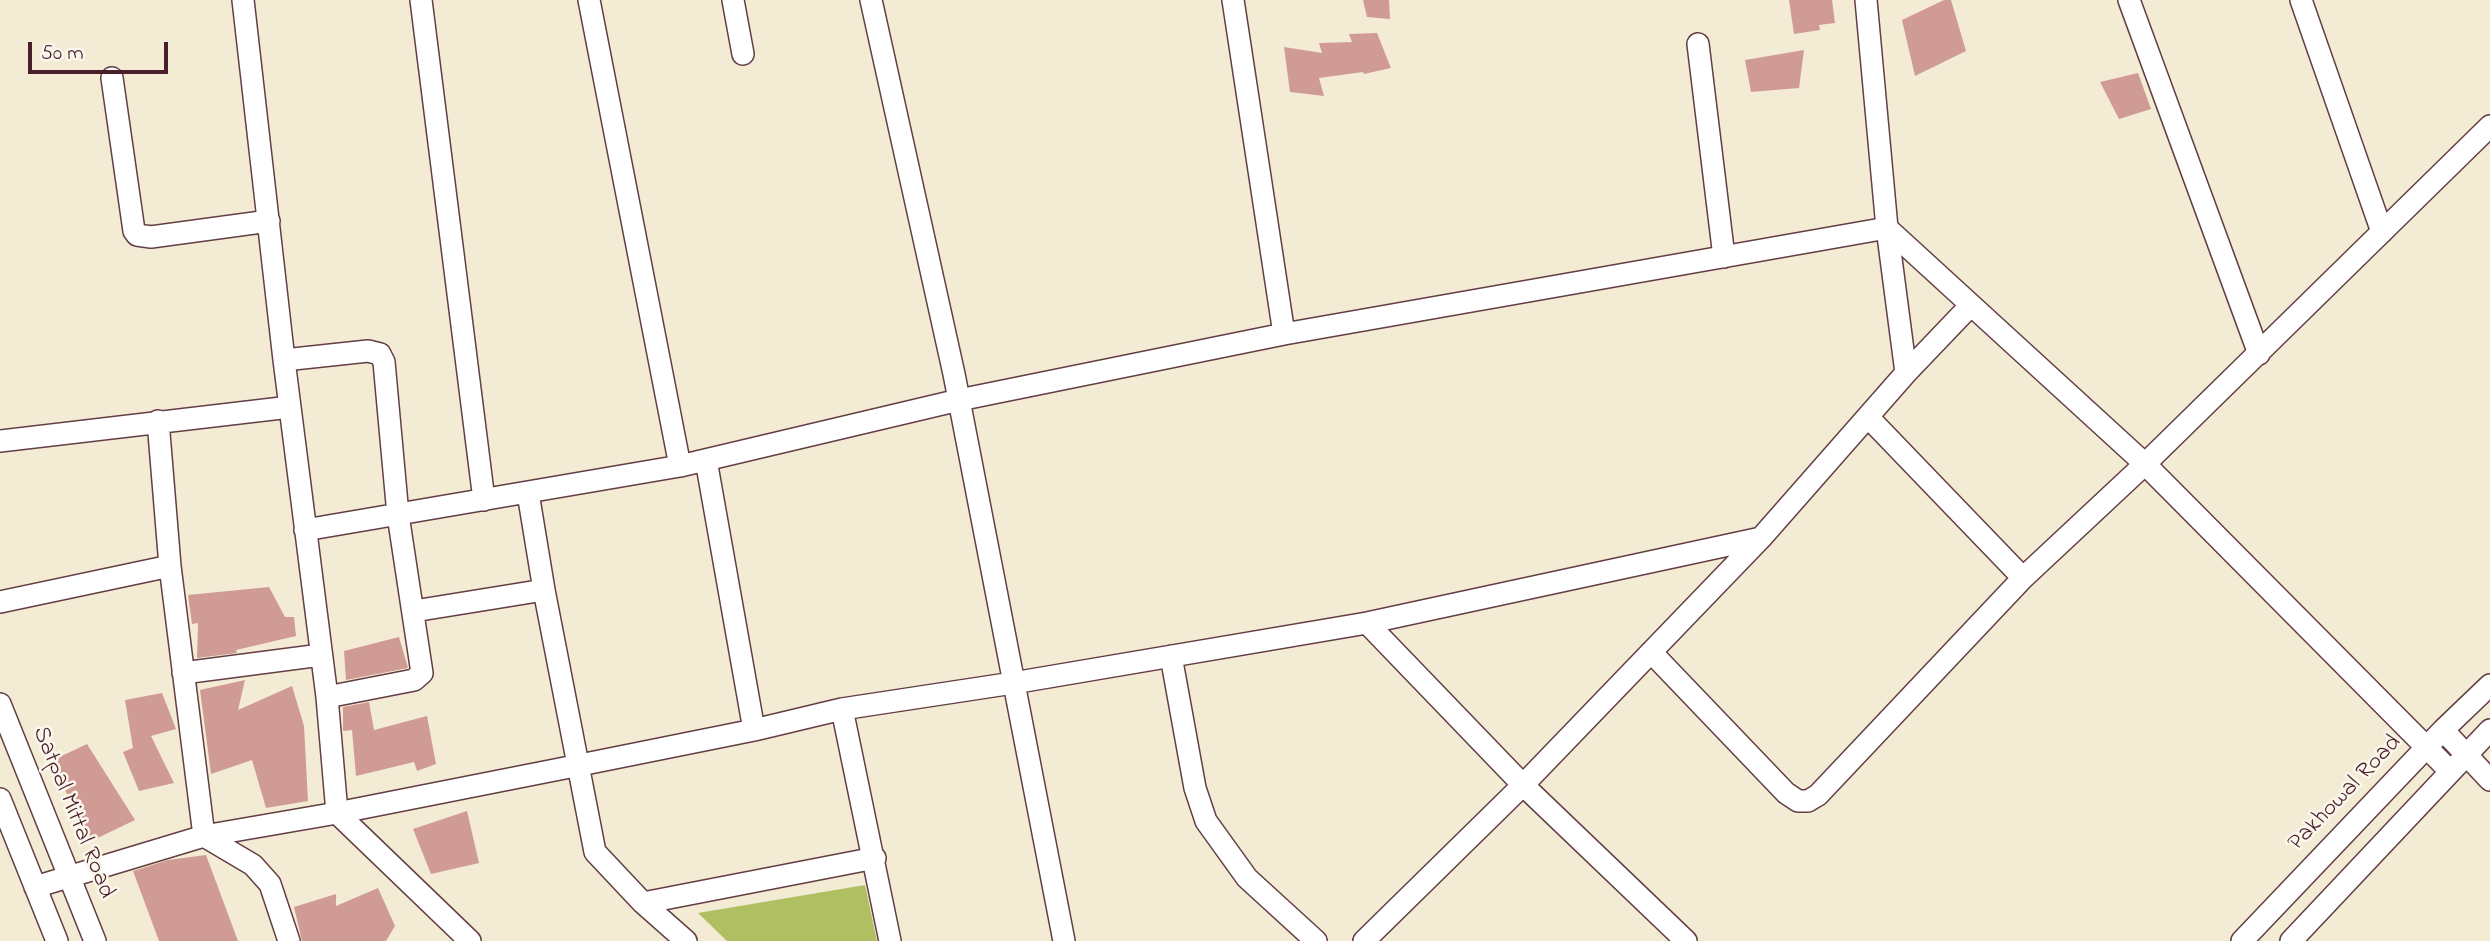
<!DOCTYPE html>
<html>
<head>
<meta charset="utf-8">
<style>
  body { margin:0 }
  #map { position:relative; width:2490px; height:941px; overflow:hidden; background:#f3ebd4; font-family:"Indie Flower",sans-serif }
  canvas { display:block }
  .scale { position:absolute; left:28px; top:42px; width:140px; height:32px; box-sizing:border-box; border:4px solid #4a1f2b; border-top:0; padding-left:9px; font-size:21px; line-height:24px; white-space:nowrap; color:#4a1f2b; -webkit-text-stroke:5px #fbf7ec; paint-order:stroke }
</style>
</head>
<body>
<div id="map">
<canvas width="2490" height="941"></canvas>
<div class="scale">50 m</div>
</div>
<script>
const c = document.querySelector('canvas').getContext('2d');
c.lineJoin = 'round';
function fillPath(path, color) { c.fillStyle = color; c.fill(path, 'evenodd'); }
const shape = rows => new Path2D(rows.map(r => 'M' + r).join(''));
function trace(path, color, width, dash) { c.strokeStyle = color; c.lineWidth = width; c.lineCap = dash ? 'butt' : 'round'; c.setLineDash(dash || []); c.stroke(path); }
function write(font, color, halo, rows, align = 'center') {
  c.font = font + ' "Indie Flower",sans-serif'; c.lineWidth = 5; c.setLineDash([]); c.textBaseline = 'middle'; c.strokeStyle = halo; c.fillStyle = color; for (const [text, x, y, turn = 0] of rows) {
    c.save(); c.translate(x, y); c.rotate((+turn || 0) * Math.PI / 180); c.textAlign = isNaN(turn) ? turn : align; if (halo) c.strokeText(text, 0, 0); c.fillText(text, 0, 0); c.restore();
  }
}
const green = shape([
  [865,885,877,941,727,941,698,913]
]);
const building = shape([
  [1363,0,1389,0,1390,19,1367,17],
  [1789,0,1832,0,1835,23,1819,25,1820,30,1794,34],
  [1944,0,1951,0,1966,51,1915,76,1902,20],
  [1377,33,1391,68,1364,74,1363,72,1319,78,1324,96,1290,92,1284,47,1322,53,1319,43,1352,42,1349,34],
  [1804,50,1799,88,1751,92,1745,60],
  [2138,73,2151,109,2119,119,2100,82],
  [269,587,285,617,294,617,296,636,236,650,237,653,197,658,198,623,192,624,188,595],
  [399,637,408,668,346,680,344,651],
  [245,680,238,710,292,686,304,726,308,801,266,808,252,760,211,774,200,690],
  [162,693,176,729,151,736,174,783,139,791,123,752,133,748,125,700],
  [369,702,374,730,427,716,436,764,417,771,414,762,356,776,352,730,343,731,343,707],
  [87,744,135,820,87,843,53,760],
  [467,811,479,863,431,874,413,829],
  [206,855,238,941,159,941,133,871,168,860],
  [378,888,395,926,386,941,302,941,294,907,336,894,336,906]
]);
const minor = shape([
  [243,0,284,360,327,697,337,813,470,941],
  [421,0,484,500],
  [589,0,680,466],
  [733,0,743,54],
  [871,0,954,374,1064,941],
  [1233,0,1284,334,1887,228,2145,464,2450,771],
  [2129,0,2259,354],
  [2301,0,2382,232],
  [1698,44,1724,257],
  [112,78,134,231,137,235,151,237,269,221],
  [284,360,368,351,380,354,384,362,398,515,422,673,414,680,327,697],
  [1906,373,1971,305],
  [1868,417,2023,578],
  [158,421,170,566,204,836,253,865,270,884,289,941],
  [0,441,290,407],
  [706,460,754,730],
  [528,493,544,590,595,852,643,903,686,941],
  [305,530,680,466,959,400,1284,334],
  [0,602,170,566],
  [414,611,544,590],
  [1367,623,1523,785,1686,941],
  [1651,652,1786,793,1798,801,1808,801,1818,795,2023,578,2145,464,2490,126],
  [1171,656,1195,788,1206,821,1247,878,1316,941],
  [183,673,321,655],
  [0,704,95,941],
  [842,709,890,941],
  [2443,730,2490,780],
  [0,799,57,941],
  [35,887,204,836,337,813,580,765,754,730,842,709,1013,683,1367,623,1761,538],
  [643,903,875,858],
  [1364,941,1523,785,1761,538,1906,373,1887,228,1866,0],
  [2242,941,2443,730,2490,685],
  [2291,941,2490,730]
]);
const streetNames = [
  ["Pakhowal Road",2346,794,-46],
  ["Satpal Mittal Road",72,813,68]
];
fillPath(green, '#afbf62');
fillPath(building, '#d19b95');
trace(minor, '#633e44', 24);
trace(minor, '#fff', 21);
write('24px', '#4a1f2b', '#fbf7ec', streetNames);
</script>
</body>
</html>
